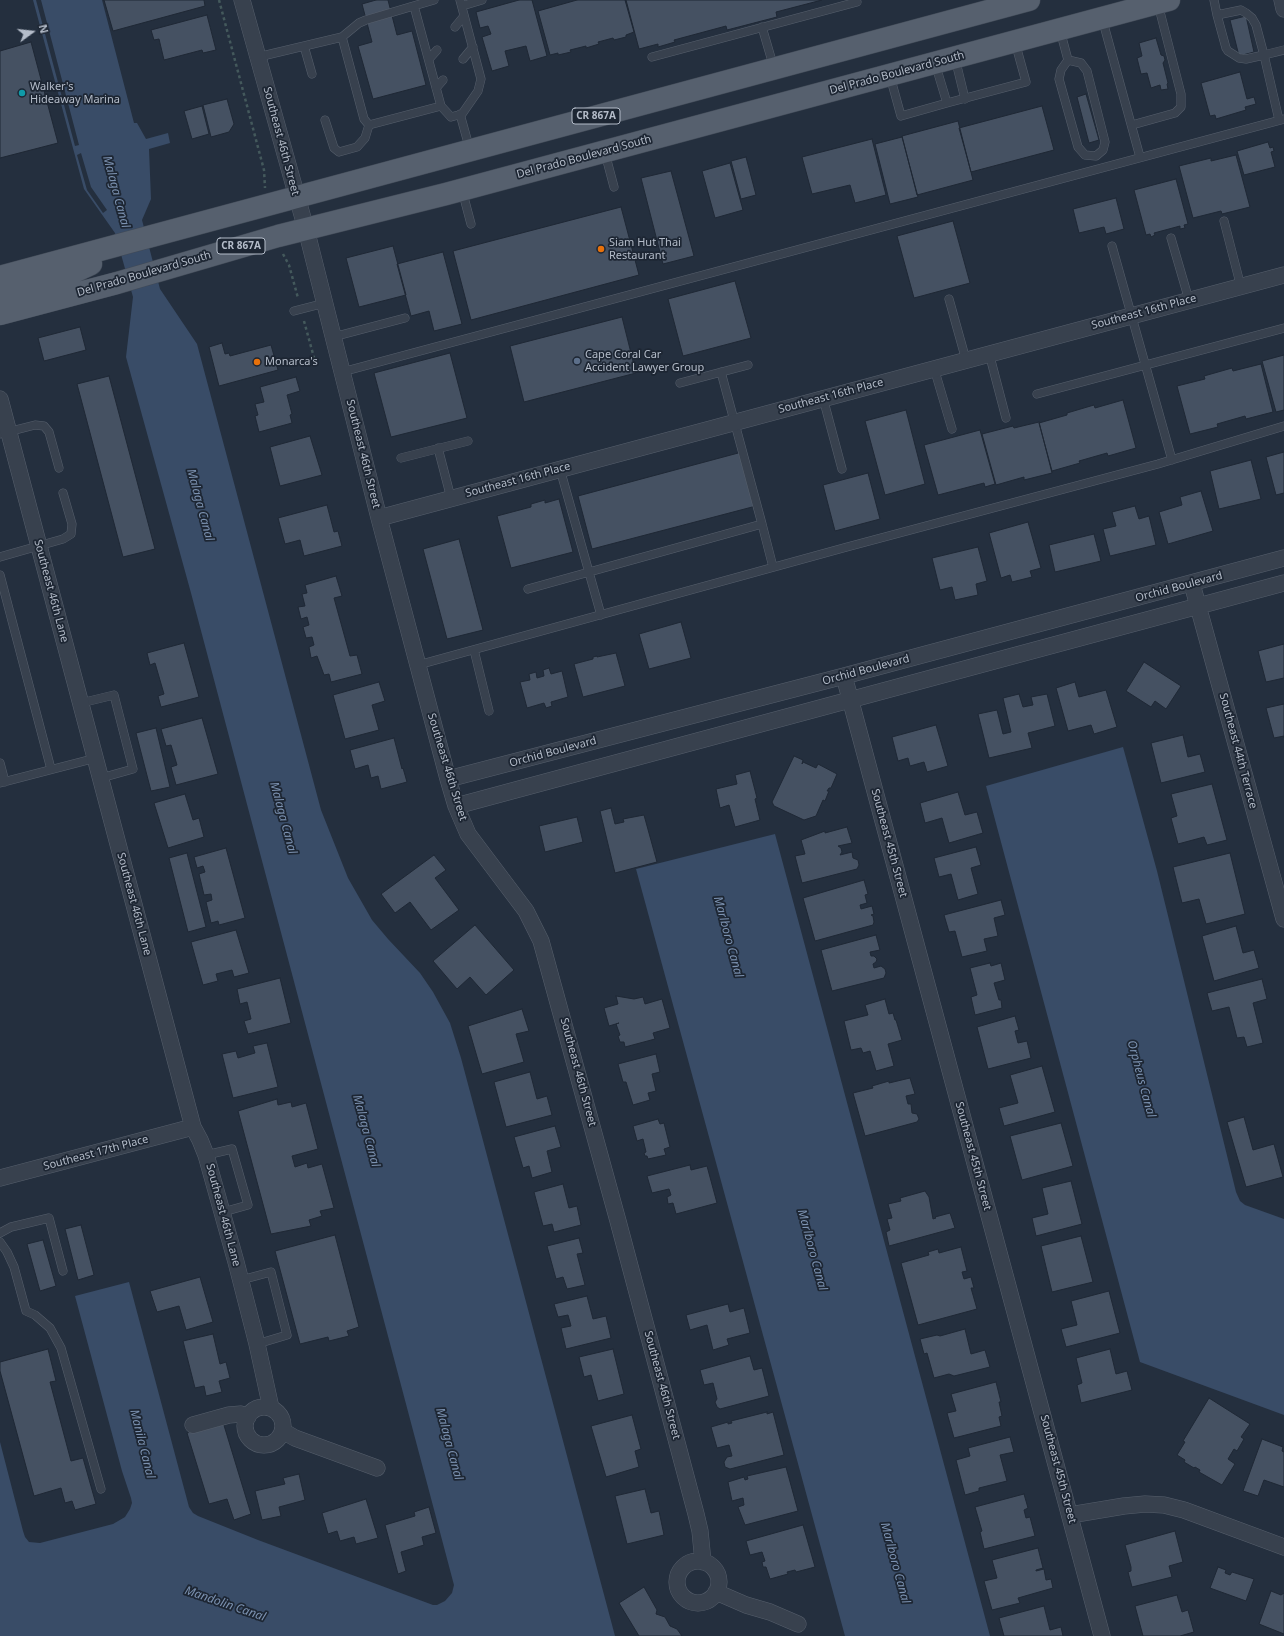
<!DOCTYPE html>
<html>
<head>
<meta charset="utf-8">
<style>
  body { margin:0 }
  #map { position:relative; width:1284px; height:1636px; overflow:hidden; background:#242f3e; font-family:"Noto Sans",sans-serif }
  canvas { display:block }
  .north { position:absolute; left:12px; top:12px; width:40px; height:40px; -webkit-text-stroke:3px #1d2633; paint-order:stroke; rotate:75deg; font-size:11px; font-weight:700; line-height:16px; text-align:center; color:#b4bcc9 }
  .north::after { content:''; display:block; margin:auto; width:14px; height:18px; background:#b4bcc9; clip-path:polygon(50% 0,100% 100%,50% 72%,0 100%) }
</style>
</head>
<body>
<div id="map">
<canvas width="1284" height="1636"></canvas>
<div class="north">N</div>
</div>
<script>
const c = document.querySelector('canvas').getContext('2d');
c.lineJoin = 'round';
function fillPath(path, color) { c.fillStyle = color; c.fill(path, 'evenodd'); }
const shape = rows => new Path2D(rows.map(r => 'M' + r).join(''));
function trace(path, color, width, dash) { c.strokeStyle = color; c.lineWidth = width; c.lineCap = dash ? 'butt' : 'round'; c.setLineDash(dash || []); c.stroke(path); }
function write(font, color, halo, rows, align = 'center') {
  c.font = font + ' "Noto Sans",sans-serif'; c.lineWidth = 3.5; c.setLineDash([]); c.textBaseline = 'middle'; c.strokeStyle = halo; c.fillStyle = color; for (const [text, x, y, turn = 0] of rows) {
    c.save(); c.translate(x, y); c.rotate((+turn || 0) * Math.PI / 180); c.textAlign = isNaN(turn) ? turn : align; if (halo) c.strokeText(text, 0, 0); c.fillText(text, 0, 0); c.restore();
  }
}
const water = shape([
  [33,0,102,0,134,123,137,123,146,139,168,133,170,143,149,149,151,199,142,220,160,289,197,344,321,810,348,878,372,920,388,939,420,973,433,992,450,1023,461,1058,615,1636,0,1636,0,1442,23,1531,25,1537,29,1542,40,1543,113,1524,125,1517,130,1509,132,1503,131,1498,122,1471,75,1296,129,1282,189,1507,193,1513,198,1516,258,1540,433,1605,437,1605,445,1601,452,1593,454,1585,191,593,126,357,133,297,115,233,84,189],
  [1123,747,1157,871,1236,1192,1240,1201,1245,1205,1284,1219,1284,1415,1140,1362,986,786],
  [775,834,990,1636,845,1636,636,869]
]);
const pier = shape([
  [36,0,41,0,79,145,75,146],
  [81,153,91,187,107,210,103,213,87,190,77,155]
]);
const building = shape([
  [104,0,204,0,205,6,113,31,104,0],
  [376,0,388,0,397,35,412,31,426,85,373,99,358,46,372,42,362,4,376,0],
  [519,0,532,0,547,56,530,61,526,46,505,51,509,66,492,71,482,37,491,34,488,26,480,28,476,12,519,0],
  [577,0,625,0,634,32,626,35,626,37,614,40,613,38,598,42,599,44,586,48,586,46,570,50,571,52,558,55,558,53,550,55,538,11,577,0],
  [626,0,822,0,776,12,777,17,727,30,726,26,674,40,675,42,658,47,658,44,639,49,626,0],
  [207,15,216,50,203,53,202,50,164,60,159,39,154,40,151,30,207,15],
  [1246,16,1254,52,1239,56,1230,20,1246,16],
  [1156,38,1161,55,1164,56,1165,60,1163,63,1168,83,1167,84,1168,89,1161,90,1160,85,1151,88,1147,73,1141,74,1137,58,1142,56,1139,43,1156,38],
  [31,42,58,143,0,158,0,51,31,42],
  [1240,72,1247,99,1254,97,1256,104,1245,107,1246,110,1216,119,1215,115,1210,116,1201,83,1240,72],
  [1086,94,1099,140,1089,143,1077,97,1086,94],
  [227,99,234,124,229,132,211,137,203,105,227,99],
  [202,106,209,134,192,139,184,111,202,106],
  [1042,106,1054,150,971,172,959,128,1042,106],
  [958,121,973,180,917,195,902,136,958,121],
  [902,137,918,197,890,204,875,144,902,137],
  [872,139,886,195,855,203,850,185,812,194,802,157,872,139],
  [1268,142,1270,148,1273,147,1274,151,1271,152,1275,167,1244,175,1237,151,1268,142],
  [1236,155,1250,207,1222,214,1221,211,1193,218,1179,166,1211,158,1211,161,1236,155],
  [746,157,756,195,741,199,731,161,746,157],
  [730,163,743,210,715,218,702,171,730,163],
  [671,171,694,256,663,264,641,178,671,171],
  [1176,179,1188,224,1184,225,1185,228,1180,229,1180,226,1154,233,1155,235,1151,237,1150,234,1146,235,1134,190,1176,179],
  [1116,198,1124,229,1106,234,1104,227,1079,233,1073,209,1116,198],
  [621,207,639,275,471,320,453,251,621,207],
  [953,221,970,283,914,298,897,236,953,221],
  [393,246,406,295,359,307,346,258,393,246],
  [443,252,462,324,434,331,429,311,411,316,397,264,443,252],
  [735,281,751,338,683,356,668,299,735,281],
  [622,317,636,373,524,402,510,346,622,317],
  [80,327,86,350,44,361,38,338,80,327],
  [222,343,225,354,229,353,230,356,271,345,278,370,219,386,209,347,222,343],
  [450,353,467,418,391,437,374,373,450,353],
  [1284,355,1284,410,1276,412,1262,361,1284,355],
  [1261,364,1273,412,1246,419,1245,416,1217,424,1218,427,1190,434,1177,386,1205,379,1204,376,1232,368,1233,371,1261,364],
  [109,376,155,549,123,557,77,384,109,376],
  [296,377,300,391,287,395,292,414,290,415,292,423,259,432,255,416,258,415,255,404,264,402,260,387,296,377],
  [1123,400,1136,448,1108,456,1107,453,1079,461,1080,463,1052,471,1039,423,1067,415,1067,413,1094,405,1095,408,1123,400],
  [906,410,925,484,885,495,865,421,906,410],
  [1039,422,1052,473,1024,480,1024,477,996,485,982,434,1013,426,1014,428,1039,422],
  [980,430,995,484,985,487,984,483,938,495,924,445,980,430],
  [310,436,322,475,280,486,270,447,310,436],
  [742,452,756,506,592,549,578,496,742,452],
  [1284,452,1284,493,1276,495,1266,457,1284,452],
  [1251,460,1261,499,1219,509,1210,471,1251,460],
  [868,473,880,519,835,531,823,485,868,473],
  [1201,491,1213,531,1168,544,1159,512,1182,505,1180,497,1201,491],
  [559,499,573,552,511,568,497,516,531,507,531,504,545,500,545,503,559,499],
  [327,505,333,528,334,532,338,531,342,546,304,556,300,540,285,544,278,518,327,505],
  [1135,506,1139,519,1149,516,1156,545,1110,556,1103,529,1116,526,1112,512,1135,506],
  [1028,522,1041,568,1030,571,1032,577,1012,582,1010,575,1001,578,989,533,1028,522],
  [1094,534,1101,561,1055,572,1049,545,1094,534],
  [459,539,483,630,447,639,423,549,459,539],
  [978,547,987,581,976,584,978,595,955,600,952,587,940,590,932,558,978,547],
  [336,576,342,596,334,598,350,656,357,655,362,674,331,682,329,674,324,675,317,656,311,658,309,647,314,645,312,637,306,638,303,627,309,625,307,617,301,619,298,607,305,606,302,594,307,593,305,585,336,576],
  [681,622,691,658,649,669,639,634,681,622],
  [184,643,199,697,161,707,158,696,164,694,155,663,150,665,147,653,184,643],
  [1284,644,1284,678,1266,682,1258,651,1284,644],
  [616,653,625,686,583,697,574,664,593,659,593,657,597,656,597,657,616,653],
  [1144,662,1181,686,1166,709,1155,701,1151,707,1126,691,1144,662],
  [549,668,551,674,562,671,568,697,551,702,552,706,546,708,544,703,527,708,520,682,530,680,529,674,536,672,537,678,544,676,543,670,549,668],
  [379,682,385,701,372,705,379,730,345,739,333,695,379,682],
  [1075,682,1079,697,1106,690,1117,727,1094,734,1091,725,1068,731,1056,688,1075,682],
  [1019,694,1023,707,1033,705,1031,697,1047,694,1055,726,1028,733,1032,748,989,758,978,714,997,710,1003,734,1011,732,1003,698,1019,694],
  [1284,704,1284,738,1284,736,1274,738,1266,708,1284,704],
  [202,718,218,774,176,785,171,767,177,765,171,745,166,746,161,729,202,718],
  [936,725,948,766,927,772,924,762,910,766,908,758,898,761,892,737,936,725],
  [156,728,170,787,151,791,136,733,156,728],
  [1183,735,1188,757,1200,754,1205,772,1161,783,1151,743,1183,735],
  [394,738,402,769,403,768,407,782,381,789,378,776,371,778,368,765,355,769,350,750,394,738],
  [794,756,803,760,802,764,803,762,816,768,818,764,837,774,831,788,829,788,827,791,829,791,825,801,823,800,816,816,804,820,774,806,772,802,794,756],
  [750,771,757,798,755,799,760,820,735,827,729,805,720,808,716,789,737,784,735,775,750,771],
  [1212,784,1227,840,1207,845,1204,837,1178,844,1171,818,1177,816,1171,794,1212,784],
  [958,792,965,815,977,812,983,833,949,843,942,818,925,823,920,803,958,792],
  [185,794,193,820,199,818,204,837,168,848,154,803,185,794],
  [611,808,615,824,624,822,623,819,644,815,657,862,615,873,600,811,611,808],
  [577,817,583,842,545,852,539,826,577,817],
  [847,827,852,843,838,846,841,848,842,852,840,855,852,852,853,858,858,860,859,865,857,869,802,883,795,856,805,854,801,840,825,831,825,833,847,827],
  [976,847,981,865,971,868,978,894,958,900,951,874,939,877,934,858,976,847],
  [226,848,245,918,219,925,218,921,211,923,206,902,212,900,211,894,204,895,199,874,205,872,203,866,197,868,194,857,226,848],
  [187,853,206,927,188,932,169,858,187,853],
  [1230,853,1245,914,1206,924,1199,899,1182,903,1173,867,1230,853],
  [434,855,446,870,435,878,459,910,431,930,410,902,395,913,381,894,434,855],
  [864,880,868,894,865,895,867,903,860,905,861,909,872,906,874,914,871,915,873,916,874,922,873,925,815,941,803,898,864,880],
  [1001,900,1005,915,994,918,998,936,984,939,987,951,962,957,955,931,949,932,944,915,1001,900],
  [475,925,514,970,486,995,470,977,457,989,433,961,475,925],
  [1236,926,1243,953,1254,950,1259,968,1214,981,1202,936,1236,926],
  [236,930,249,973,234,977,232,970,216,974,218,981,203,985,191,942,236,930],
  [876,935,880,950,870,952,871,956,874,956,877,959,876,962,873,964,874,968,881,966,885,969,886,973,884,978,832,991,821,950,876,935],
  [990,963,991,966,1001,963,1005,980,994,983,999,1000,1001,1000,1002,1008,975,1015,971,997,977,995,970,968,990,963],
  [280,978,291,1023,248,1034,244,1021,251,1019,247,1002,240,1004,237,989,280,978],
  [1262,979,1267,999,1253,1003,1263,1043,1247,1047,1244,1037,1237,1038,1229,1007,1212,1011,1207,993,1262,979],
  [616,996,634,999,643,997,645,1004,662,999,670,1028,653,1033,655,1039,625,1047,624,1042,620,1042,618,1036,620,1035,616,1024,619,1023,609,1026,604,1008,618,1004,616,996],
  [885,999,889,1014,893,1013,895,1020,896,1020,902,1040,888,1044,894,1066,876,1071,870,1051,863,1053,861,1048,851,1050,844,1021,868,1015,865,1005,885,999],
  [522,1009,529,1031,516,1034,524,1062,482,1074,468,1026,522,1009],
  [1015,1016,1019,1030,1015,1031,1018,1043,1027,1041,1031,1058,988,1069,977,1027,1015,1016],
  [267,1043,278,1087,233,1098,222,1054,236,1051,238,1058,255,1053,253,1046,267,1043],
  [656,1054,660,1072,652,1074,656,1091,648,1093,650,1100,633,1105,626,1082,623,1082,618,1064,656,1054],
  [1042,1066,1055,1112,1004,1126,999,1108,1018,1103,1010,1075,1042,1066],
  [530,1072,537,1099,547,1096,552,1115,506,1127,494,1082,530,1072],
  [910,1078,915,1094,906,1096,908,1104,911,1104,912,1113,917,1114,919,1119,917,1122,865,1136,853,1093,873,1088,872,1086,889,1081,889,1083,910,1078],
  [277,1099,278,1105,291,1102,292,1107,306,1103,318,1149,292,1156,295,1167,307,1163,308,1168,322,1164,334,1208,320,1211,322,1216,309,1220,311,1226,271,1234,238,1111,277,1099],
  [1244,1117,1253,1150,1274,1144,1283,1177,1246,1187,1227,1122,1244,1117],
  [658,1119,660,1124,664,1123,670,1147,664,1149,666,1155,648,1159,647,1156,645,1156,644,1153,646,1152,643,1139,637,1141,633,1126,658,1119],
  [1061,1123,1073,1166,1022,1180,1010,1136,1061,1123],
  [555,1126,561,1147,547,1151,552,1172,532,1178,529,1166,523,1168,514,1137,555,1126],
  [690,1165,691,1170,707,1166,717,1203,676,1214,673,1203,668,1204,667,1197,671,1195,669,1189,652,1193,647,1176,690,1165],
  [1071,1181,1082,1224,1036,1236,1032,1218,1048,1214,1042,1188,1071,1181],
  [563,1184,569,1208,577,1206,581,1225,554,1232,552,1224,543,1226,534,1192,563,1184],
  [925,1191,929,1197,933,1219,936,1218,935,1217,950,1213,955,1228,889,1246,886,1232,890,1230,887,1219,892,1218,888,1204,901,1201,900,1198,925,1191],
  [81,1225,94,1275,78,1280,65,1229,81,1225],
  [335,1235,359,1327,347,1331,349,1336,329,1341,328,1337,300,1344,275,1251,335,1235],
  [1081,1236,1093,1282,1052,1292,1041,1246,1081,1236],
  [579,1238,583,1253,577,1254,585,1285,567,1289,563,1277,556,1279,547,1246,579,1238],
  [43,1240,56,1286,40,1291,27,1244,43,1240],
  [961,1247,967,1271,962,1272,964,1279,971,1277,974,1288,971,1288,977,1309,918,1325,901,1263,929,1255,928,1252,938,1249,939,1253,961,1247],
  [200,1277,213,1322,186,1330,179,1306,157,1312,150,1291,200,1277],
  [1109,1291,1120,1333,1066,1347,1061,1329,1077,1325,1071,1301,1109,1291],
  [587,1296,593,1319,606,1316,611,1338,566,1349,561,1328,571,1326,568,1315,558,1317,554,1304,587,1296],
  [728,1304,730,1312,744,1308,750,1333,727,1339,729,1345,713,1350,707,1325,690,1330,686,1315,728,1304],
  [965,1329,971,1354,985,1350,990,1367,954,1376,949,1374,934,1378,927,1353,924,1354,920,1339,937,1335,940,1336,965,1329],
  [213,1334,220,1364,226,1362,230,1378,219,1381,222,1392,206,1396,204,1386,195,1388,183,1341,213,1334],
  [48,1349,56,1381,50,1382,71,1461,83,1458,96,1504,75,1510,72,1501,65,1503,61,1488,34,1496,0,1371,0,1362,48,1349],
  [613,1349,624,1394,598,1401,591,1375,584,1377,579,1357,613,1349],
  [1110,1349,1116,1374,1127,1371,1132,1390,1081,1403,1077,1385,1082,1383,1076,1358,1110,1349],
  [750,1356,754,1370,762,1368,769,1396,720,1409,717,1407,715,1402,717,1399,713,1383,704,1385,700,1370,750,1356],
  [996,1382,1001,1402,999,1402,1002,1416,999,1417,1001,1426,954,1438,947,1413,956,1411,951,1394,996,1382],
  [1209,1398,1250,1424,1241,1437,1244,1439,1237,1451,1234,1449,1228,1459,1235,1464,1222,1485,1199,1472,1200,1470,1195,1467,1194,1468,1184,1462,1185,1460,1177,1455,1185,1442,1183,1441,1209,1398],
  [767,1412,767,1414,773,1412,784,1455,730,1469,725,1467,724,1462,727,1457,732,1456,729,1445,717,1448,711,1427,728,1422,728,1424,732,1423,731,1421,767,1412],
  [632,1415,641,1449,635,1451,639,1467,606,1477,591,1426,632,1415],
  [223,1422,251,1514,234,1520,227,1499,209,1504,187,1433,223,1422],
  [1010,1437,1014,1452,1000,1455,1007,1481,979,1488,979,1491,965,1495,956,1460,970,1456,968,1448,1010,1437],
  [1262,1439,1283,1447,1282,1451,1284,1452,1284,1487,1264,1480,1258,1496,1243,1491,1262,1439],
  [786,1467,798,1511,745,1525,738,1507,744,1505,743,1498,732,1501,728,1482,744,1477,745,1480,748,1479,747,1476,786,1467],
  [299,1474,305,1500,279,1507,281,1516,262,1520,255,1491,285,1484,283,1478,299,1474],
  [645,1489,651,1513,659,1511,664,1535,627,1544,615,1496,645,1489],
  [1024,1494,1028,1508,1024,1510,1026,1518,1030,1517,1035,1536,984,1549,980,1532,982,1531,975,1507,1024,1494],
  [366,1499,378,1538,356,1544,354,1537,340,1541,337,1531,328,1534,322,1513,366,1499],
  [429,1507,436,1533,422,1537,424,1545,401,1552,406,1571,398,1574,385,1525,415,1516,414,1512,429,1507],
  [803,1525,815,1567,796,1572,795,1570,787,1572,788,1574,770,1579,766,1567,763,1567,762,1562,765,1561,762,1552,750,1555,746,1541,803,1525],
  [1175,1531,1183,1562,1169,1566,1172,1577,1132,1587,1128,1572,1131,1571,1131,1567,1125,1545,1175,1531],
  [1038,1548,1043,1568,1036,1570,1036,1571,1044,1569,1046,1580,1051,1579,1053,1588,1018,1598,1020,1603,992,1610,984,1581,997,1578,992,1560,1038,1548],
  [1218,1567,1226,1570,1225,1573,1230,1575,1232,1572,1254,1579,1246,1601,1210,1588,1218,1567],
  [644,1587,657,1610,656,1614,665,1617,670,1626,677,1629,682,1636,639,1636,619,1603,644,1587],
  [1271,1591,1281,1595,1284,1593,1284,1634,1259,1624,1271,1591],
  [1177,1595,1182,1612,1188,1610,1194,1632,1180,1636,1143,1636,1135,1606,1177,1595],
  [1044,1606,1050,1630,1061,1627,1063,1636,1004,1636,999,1618,1044,1606]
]);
const path = shape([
  [219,0,264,170,265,188],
  [283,254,289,265,298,298],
  [304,321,316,365]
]);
const service = shape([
  [1214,0,1217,15,1241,10,1246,13,1252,18,1256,25,1264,55,1284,50],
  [414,6,441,106],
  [462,6,482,0],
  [1217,15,1226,48,1228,51,1239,58,1246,59,1264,55,1279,120],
  [1102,18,1140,157],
  [455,27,464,16],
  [762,27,774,68],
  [1060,30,1068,60,1061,70,1059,79,1078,147,1085,155,1096,156,1103,150,1105,142,1087,71,1081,63,1068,60],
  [342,37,359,23,366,20,434,0],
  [304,46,312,74],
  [258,57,342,37,364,119,369,125,441,106,451,117,462,114,478,91,481,79,460,0],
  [652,57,857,2],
  [955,58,965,99],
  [429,59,437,50],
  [463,59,473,47],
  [890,76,901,116,947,103,935,63],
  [436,88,443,80],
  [947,103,1026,82,1015,42],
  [460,114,470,150],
  [325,120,334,148,339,152,357,147,365,138,369,125],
  [1132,125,1175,113,1181,107,1181,94,1158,4],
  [605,153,614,187],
  [462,190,471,224],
  [1224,221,1241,287],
  [1171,238,1189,300],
  [1112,246,1172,460],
  [949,299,966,360],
  [294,311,325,303],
  [333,337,405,318],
  [989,353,1006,418],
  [934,368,952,429],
  [342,372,1284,119],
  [721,372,762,524],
  [680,383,748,365],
  [1037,394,1284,328],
  [823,398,842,469],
  [0,434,35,425,44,426,49,432,59,468],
  [438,448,451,498],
  [401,458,468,441],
  [560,469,601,615],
  [0,557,63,539,71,534,72,524,63,493],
  [0,575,51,769],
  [528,589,762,524,773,567],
  [474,650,489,711],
  [418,665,847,547,1158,464,1284,426],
  [81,703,114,695,133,769,101,778],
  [0,763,5,782],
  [0,783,96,758],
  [206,1155,232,1149,248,1205,223,1212],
  [0,1233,11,1227,49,1218,63,1271],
  [0,1242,7,1252,14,1267,26,1311,35,1315,50,1328,61,1348,101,1489],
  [241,1280,271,1272,287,1335,257,1344]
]);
const minor = shape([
  [242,0,306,229,379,518,448,779,456,806,468,834,526,911,541,941,618,1221,696,1514,700,1531,703,1562],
  [1282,0,1284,9],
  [0,399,193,1127,200,1140,206,1155,236,1262,257,1344,271,1408],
  [379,518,1284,275],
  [1192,584,1284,919],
  [844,676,1102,1636],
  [448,779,844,676,1284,558],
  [456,806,1284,583],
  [0,1178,193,1127],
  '245 1426a19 19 0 1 1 38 0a19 19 0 1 1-38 0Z',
  [193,1425,229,1415,241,1414,248,1417],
  [283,1431,295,1438,377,1468],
  [1070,1515,1124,1506,1145,1504,1164,1505,1184,1510,1284,1547],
  '677 1582a21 21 0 1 1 42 0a21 21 0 1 1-42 0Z',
  [716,1592,746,1605,770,1612,798,1624]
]);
const primary = shape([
  [0,277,1029,0],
  [0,296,10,291,63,277,91,264],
  [0,314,117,283,278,236,446,194,1169,0]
]);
const markers = [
  [22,93,4,"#0f9aa8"],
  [601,249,4,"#e8710a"],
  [577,361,4,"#5c6f8a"],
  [257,362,4,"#e8710a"]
];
const shields = [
  [596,116,48],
  [241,246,48]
];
const shieldNames = [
  ["CR 867A",596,116],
  ["CR 867A",241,246]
];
const streetNames = [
  ["Del Prado Boulevard South",897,73,-15],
  ["Southeast 46th Street",281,141,75],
  ["Del Prado Boulevard South",584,157,-15],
  ["Del Prado Boulevard South",144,274,-16],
  ["Southeast 16th Place",1144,312,-15],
  ["Southeast 16th Place",831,396,-15],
  ["Southeast 46th Street",363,454,76],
  ["Southeast 16th Place",518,480,-15],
  ["Orchid Boulevard",1179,587,-15],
  ["Southeast 46th Lane",51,591,75],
  ["Orchid Boulevard",866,670,-15],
  ["Southeast 44th Terrace",1238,751,75],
  ["Orchid Boulevard",553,752,-15],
  ["Southeast 46th Street",447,767,73],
  ["Southeast 45th Street",889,843,75],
  ["Southeast 46th Lane",134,904,75],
  ["Southeast 46th Street",578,1072,75],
  ["Southeast 17th Place",96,1153,-15],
  ["Southeast 45th Street",973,1156,75],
  ["Southeast 46th Lane",223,1215,75],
  ["Southeast 46th Street",662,1385,75],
  ["Southeast 45th Street",1058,1469,75]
];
const poiNames = [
  ["Walker's",30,87],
  ["Hideaway Marina",30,100],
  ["Siam Hut Thai",609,243],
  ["Restaurant",609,256],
  ["Cape Coral Car",585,355],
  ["Accident Lawyer Group",585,368],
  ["Monarca's",265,362]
];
const waterNames = [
  ["Malaga Canal",116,192,75],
  ["Malaga Canal",200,505,75],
  ["Malaga Canal",283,818,75],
  ["Marlboro Canal",728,937,75],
  ["Orpheus Canal",1141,1079,75],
  ["Malaga Canal",366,1131,75],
  ["Marlboro Canal",812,1250,75],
  ["Manila Canal",142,1444,76],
  ["Malaga Canal",449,1444,75],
  ["Marlboro Canal",895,1563,75],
  ["Mandolin Canal",225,1604,19]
];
fillPath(water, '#394c67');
fillPath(pier, '#242f3e');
fillPath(building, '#455162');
trace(building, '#1f2835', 1);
trace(service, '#565f6c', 9);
trace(minor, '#565f6c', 17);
trace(primary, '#414a57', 23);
trace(path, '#44595c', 2.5, [3, 3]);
trace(service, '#38414e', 8);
trace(minor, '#38414e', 16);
trace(primary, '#56606e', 22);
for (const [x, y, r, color] of markers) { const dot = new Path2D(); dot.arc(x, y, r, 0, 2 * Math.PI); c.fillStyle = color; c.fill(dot); trace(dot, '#1d2633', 1.5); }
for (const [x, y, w] of shields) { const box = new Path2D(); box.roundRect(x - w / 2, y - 8, w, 16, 3); c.fillStyle = '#1d2633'; c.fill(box); trace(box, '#b4bcc9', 1); }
write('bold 10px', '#b4bcc9', null, shieldNames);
write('11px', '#b4bcc9', '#1d2633', streetNames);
write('11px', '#b4bcc9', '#1d2633', poiNames, 'left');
write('italic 12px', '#7c92b1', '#1d2633', waterNames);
</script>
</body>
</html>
